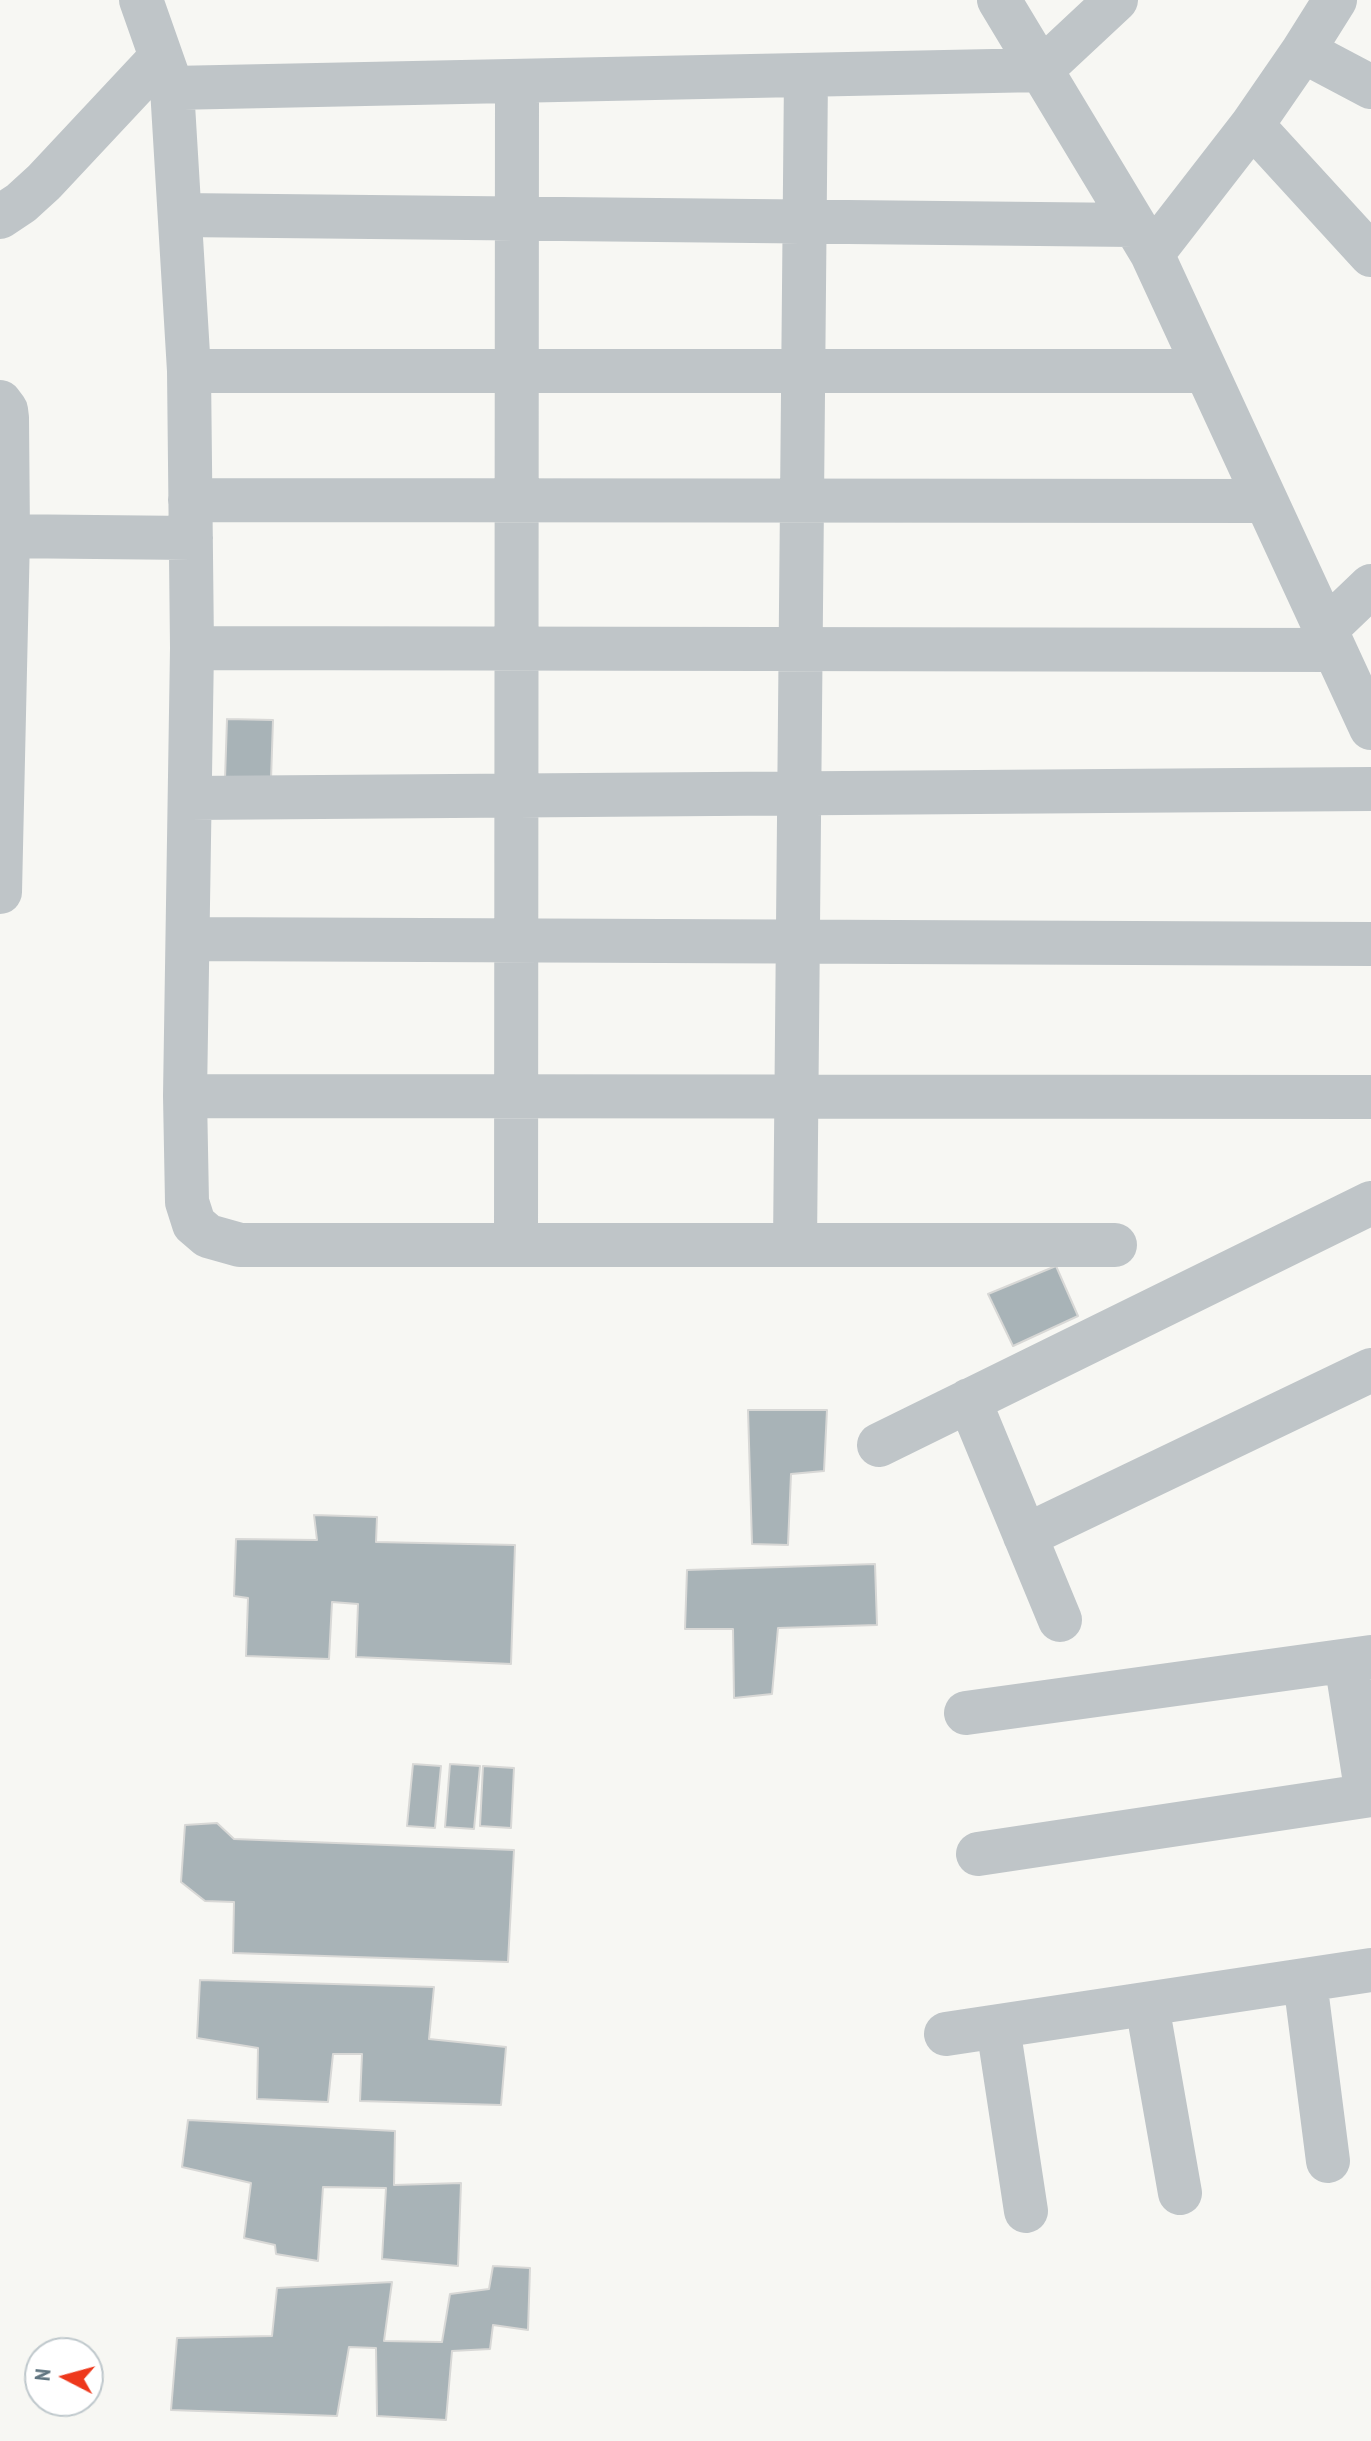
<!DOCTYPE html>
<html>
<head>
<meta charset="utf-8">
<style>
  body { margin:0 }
  #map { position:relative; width:1371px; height:2441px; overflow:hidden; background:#f7f7f3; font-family:"PT Sans Narrow",sans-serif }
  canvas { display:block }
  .north { position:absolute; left:24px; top:2337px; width:80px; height:80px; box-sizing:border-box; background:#fff; border:2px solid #bfc8cc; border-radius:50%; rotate:276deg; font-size:22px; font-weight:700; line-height:32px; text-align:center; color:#607580 }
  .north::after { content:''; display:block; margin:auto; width:28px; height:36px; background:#ee381c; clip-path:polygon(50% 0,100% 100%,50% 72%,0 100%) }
</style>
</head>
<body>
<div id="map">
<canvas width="1371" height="2441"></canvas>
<div class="north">N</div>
</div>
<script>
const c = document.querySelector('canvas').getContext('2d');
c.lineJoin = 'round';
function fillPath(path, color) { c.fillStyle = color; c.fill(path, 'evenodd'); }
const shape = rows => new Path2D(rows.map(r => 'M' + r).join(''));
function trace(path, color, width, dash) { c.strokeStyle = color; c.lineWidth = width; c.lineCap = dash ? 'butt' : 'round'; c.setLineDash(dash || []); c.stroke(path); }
const building = shape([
  [227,719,273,720,271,780,225,779,227,719],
  [1056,1266,1078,1316,1013,1346,988,1294,1056,1266],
  [748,1410,827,1410,824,1471,791,1474,788,1545,752,1544,748,1410],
  [314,1515,377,1517,376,1542,515,1545,511,1664,356,1657,358,1604,332,1602,329,1659,246,1656,248,1598,234,1596,236,1539,317,1540,314,1515],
  [875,1564,877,1625,778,1628,772,1694,734,1698,733,1629,685,1629,687,1570,875,1564],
  [413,1764,441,1766,435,1828,407,1826,413,1764],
  [450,1764,480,1766,474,1829,445,1827,450,1764],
  [483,1766,514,1768,511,1828,480,1826,483,1766],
  [217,1823,234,1839,514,1850,508,1962,233,1953,234,1902,205,1901,181,1882,185,1825,217,1823],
  [200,1980,434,1987,429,2039,506,2047,501,2105,360,2101,362,2054,333,2054,328,2102,257,2099,258,2048,197,2038,200,1980],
  [188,2120,395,2131,394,2185,461,2183,458,2266,382,2259,386,2188,323,2187,318,2261,276,2254,275,2245,244,2238,251,2183,182,2167,188,2120],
  [493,2266,530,2268,528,2330,493,2325,490,2349,452,2351,446,2420,377,2416,376,2348,349,2347,337,2416,171,2410,177,2338,272,2336,277,2288,392,2282,384,2341,442,2342,450,2294,489,2289,493,2266]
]);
const minor = shape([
  [141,0,172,88,189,371,192,648,185,1096,187,1202,194,1224,208,1236,240,1245,1115,1245],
  [999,0,1152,254,1252,125,1303,51,1371,87],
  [1303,51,1335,0],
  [172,88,1041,70,1116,0],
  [1252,125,1371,255],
  [180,215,1134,225],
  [0,217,21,203,44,182,161,57],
  [1152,254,1371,728],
  [189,371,1205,371],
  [0,402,6,410,7,418,8,536,0,892],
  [190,500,1266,501],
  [0,536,191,538],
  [1325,630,1371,586],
  [192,648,1335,650],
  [190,798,1371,789],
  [188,939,1371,944],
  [185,1096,1371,1097],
  [516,1245,517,81],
  [795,1245,806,75],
  [969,1400,1060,1620],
  [879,1445,1371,1203],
  [1025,1536,1371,1370],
  [1346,1661,1367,1795],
  [966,1713,1371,1657],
  [978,1854,1371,1795],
  [1305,1981,1328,2161],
  [1147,2005,1180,2193],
  [998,2027,1026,2211],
  [946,2034,1371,1970]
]);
fillPath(building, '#a8b3b7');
trace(building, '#d8d8d6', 2);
trace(minor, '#bfc5c8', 44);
</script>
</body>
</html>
